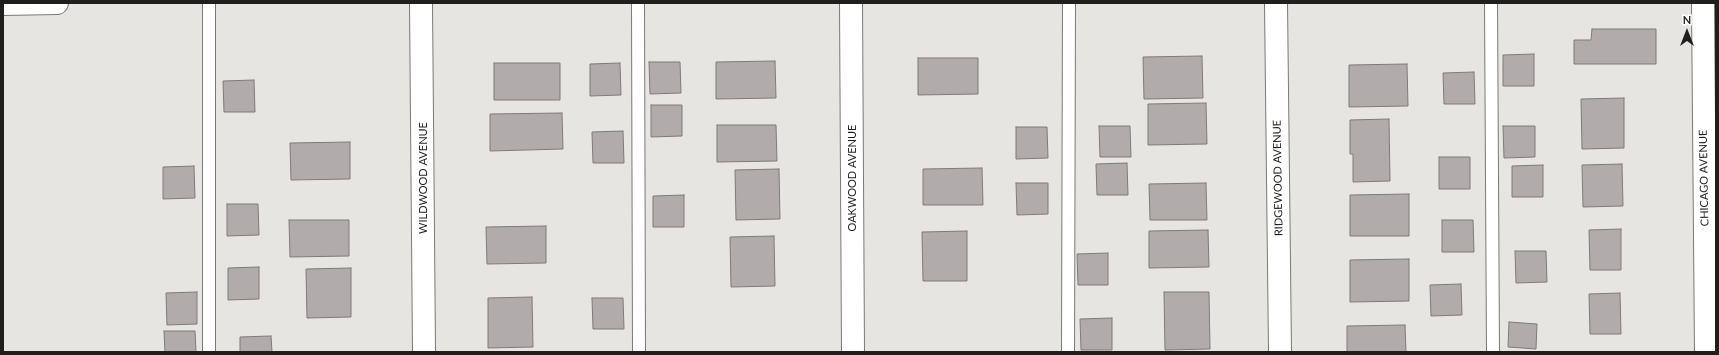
<!DOCTYPE html>
<html>
<head>
<meta charset="utf-8">
<style>
  body { margin:0 }
  #map { position:relative; width:1719px; height:355px; overflow:hidden; background:#e7e5e1; font-family:Lato,sans-serif }
  canvas { display:block }
  .frame { position:absolute; inset:0; border:4px solid #201f1d; pointer-events:none }
  .north { position:absolute; left:1667px; top:12px; width:40px; height:40px; -webkit-text-stroke:3px #fff; paint-order:stroke; rotate:0deg; font-size:11px; font-weight:700; line-height:16px; text-align:center; color:#201f1d }
  .north::after { content:''; display:block; margin:auto; width:14px; height:18px; background:#201f1d; clip-path:polygon(50% 0,100% 100%,50% 72%,0 100%) }
</style>
</head>
<body>
<div id="map">
<canvas width="1719" height="355"></canvas>
<div class="frame"></div>
<div class="north">N</div>
</div>
<script>
const c = document.querySelector('canvas').getContext('2d');
c.lineJoin = 'round';
function fillPath(path, color) { c.fillStyle = color; c.fill(path, 'evenodd'); }
const shape = rows => new Path2D(rows.map(r => 'M' + r).join(''));
function trace(path, color, width, dash) { c.strokeStyle = color; c.lineWidth = width; c.lineCap = dash ? 'butt' : 'round'; c.setLineDash(dash || []); c.stroke(path); }
function write(font, color, halo, rows, align = 'center') {
  c.font = font + ' Lato,sans-serif'; c.lineWidth = 3; c.setLineDash([]); c.textBaseline = 'middle'; c.strokeStyle = halo; c.fillStyle = color; for (const [text, x, y, turn = 0] of rows) {
    c.save(); c.translate(x, y); c.rotate((+turn || 0) * Math.PI / 180); c.textAlign = isNaN(turn) ? turn : align; if (halo) c.strokeText(text, 0, 0); c.fillText(text, 0, 0); c.restore();
  }
}
const building = shape([
  [1592,29,1656,29,1656,64,1574,64,1574,40,1591,40,1592,29],
  [1534,54,1534,86,1503,86,1503,55,1534,54],
  [1202,56,1203,98,1144,99,1143,57,1202,56],
  [918,58,978,58,978,94,918,95,918,58],
  [775,61,776,98,716,99,716,62,775,61],
  [649,62,680,62,681,93,650,94,649,62],
  [494,63,560,63,560,100,494,100,494,63],
  [620,63,621,95,590,96,590,64,620,63],
  [1407,64,1408,106,1349,107,1349,65,1407,64],
  [1474,72,1475,104,1444,104,1443,73,1474,72],
  [254,80,255,112,224,112,223,81,254,80],
  [1624,98,1624,148,1582,149,1581,99,1624,98],
  [1206,103,1207,144,1148,145,1148,104,1206,103],
  [651,105,682,105,682,136,651,137,651,105],
  [562,113,563,149,490,151,490,114,562,113],
  [1389,119,1390,181,1353,182,1353,154,1350,154,1350,120,1389,119],
  [717,125,776,125,777,161,717,162,717,125],
  [1099,126,1130,126,1131,157,1100,157,1099,126],
  [1503,126,1535,126,1535,157,1504,158,1503,126],
  [1016,127,1047,127,1048,158,1016,159,1016,127],
  [623,131,624,163,593,163,592,132,623,131],
  [350,142,350,179,291,180,290,143,350,142],
  [1439,157,1470,157,1470,189,1439,189,1439,157],
  [1127,163,1128,195,1097,195,1096,164,1127,163],
  [1622,164,1623,206,1583,207,1582,165,1622,164],
  [1543,165,1543,197,1512,197,1512,166,1543,165],
  [194,166,195,198,163,199,163,167,194,166],
  [982,168,983,205,923,205,923,169,982,168],
  [779,169,780,219,736,220,735,170,779,169],
  [1016,183,1048,183,1048,214,1017,215,1016,183],
  [1206,183,1207,220,1150,220,1149,184,1206,183],
  [1409,194,1409,236,1350,236,1350,195,1409,194],
  [684,195,684,227,653,227,653,196,684,195],
  [227,204,258,204,259,235,227,236,227,204],
  [289,220,349,220,349,256,290,257,289,220],
  [1442,220,1473,220,1474,252,1442,252,1442,220],
  [546,226,546,263,487,264,486,227,546,226],
  [1621,229,1621,270,1590,270,1589,230,1621,229],
  [1208,230,1209,267,1149,268,1149,231,1208,230],
  [967,231,967,281,923,281,922,232,967,231],
  [774,236,775,286,731,287,730,237,774,236],
  [1515,251,1546,251,1547,282,1516,283,1515,251],
  [1108,253,1108,285,1078,285,1077,254,1108,253],
  [1409,259,1409,301,1350,302,1350,260,1409,259],
  [259,267,259,299,228,300,228,268,259,267],
  [351,268,351,317,307,318,306,269,351,268],
  [1461,284,1462,315,1431,316,1430,285,1461,284],
  [197,292,197,324,167,325,166,293,197,292],
  [1164,292,1209,292,1210,349,1165,350,1164,292],
  [1620,293,1621,334,1590,334,1589,294,1620,293],
  [532,297,533,347,488,348,488,298,532,297],
  [592,298,623,298,624,329,593,329,592,298],
  [1112,318,1112,350,1081,350,1080,319,1112,318],
  [1509,322,1537,324,1536,349,1508,347,1509,322],
  [1405,325,1406,352,1347,352,1347,326,1405,325],
  [164,331,195,331,196,352,165,352,164,331],
  [271,336,272,352,240,352,240,337,271,336]
]);
const service = shape([
  [209,3,209,352],
  [638,3,639,352],
  [1491,3,1493,352],
  [1068,352,1069,3]
]);
const minor = shape([
  [421,3,424,352],
  [851,3,853,352],
  [1276,3,1280,352],
  [1703,3,1706,352],
  [3,4,57,3]
]);
const streetNames = [
  ["WILDWOOD AVENUE",423,178,-90],
  ["OAKWOOD AVENUE",852,178,-90],
  ["RIDGEWOOD AVENUE",1278,178,-91],
  ["CHICAGO AVENUE",1704,178,-91]
];
fillPath(building, '#b1acab');
trace(building, '#7f7a79', 1);
trace(service, '#7b7975', 14);
trace(minor, '#7b7975', 24);
trace(service, '#fff', 12);
trace(minor, '#fff', 22);
write('11px', '#201f1d', '#fff', streetNames);
</script>
</body>
</html>
